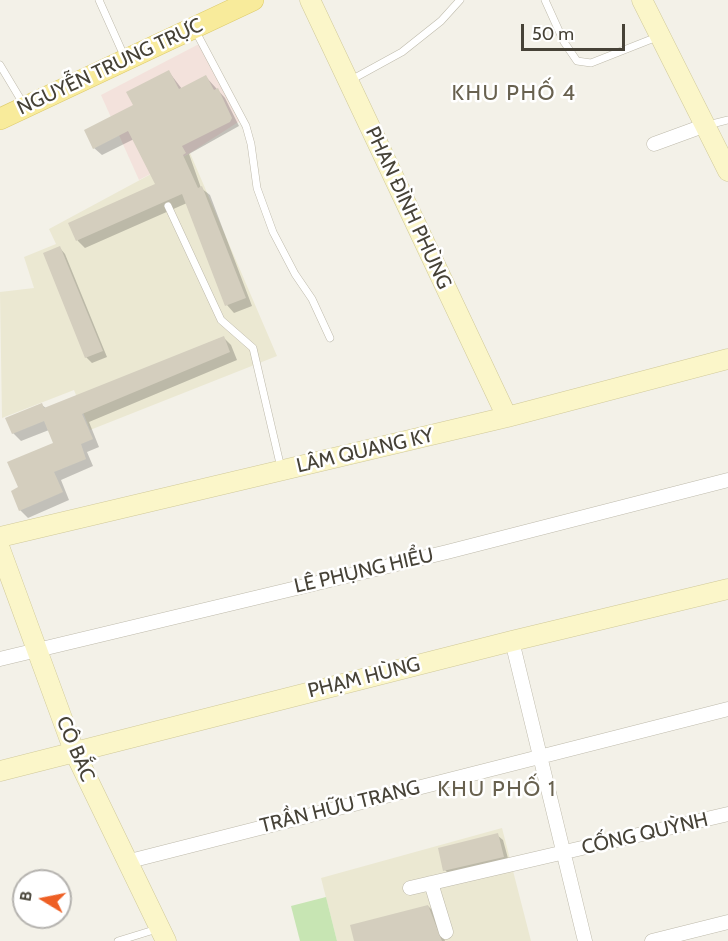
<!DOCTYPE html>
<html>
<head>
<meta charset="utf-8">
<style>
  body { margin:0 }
  #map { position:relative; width:728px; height:941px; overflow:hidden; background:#f3f1e8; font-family:Cabin,sans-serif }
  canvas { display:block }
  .north { position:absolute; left:12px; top:869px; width:60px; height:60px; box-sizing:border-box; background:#fff; border:2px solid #b5b3af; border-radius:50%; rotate:280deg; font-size:16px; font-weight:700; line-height:24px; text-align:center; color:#464237 }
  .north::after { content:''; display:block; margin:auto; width:21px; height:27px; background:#ee5f24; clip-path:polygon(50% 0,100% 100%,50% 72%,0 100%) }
  .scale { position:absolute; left:521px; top:24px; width:104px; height:27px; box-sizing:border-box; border:3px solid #464237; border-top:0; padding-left:8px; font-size:18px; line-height:21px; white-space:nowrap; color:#464237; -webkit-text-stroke:4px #fff; paint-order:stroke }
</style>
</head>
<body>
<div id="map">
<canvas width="728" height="941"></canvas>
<div class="north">B</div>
<div class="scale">50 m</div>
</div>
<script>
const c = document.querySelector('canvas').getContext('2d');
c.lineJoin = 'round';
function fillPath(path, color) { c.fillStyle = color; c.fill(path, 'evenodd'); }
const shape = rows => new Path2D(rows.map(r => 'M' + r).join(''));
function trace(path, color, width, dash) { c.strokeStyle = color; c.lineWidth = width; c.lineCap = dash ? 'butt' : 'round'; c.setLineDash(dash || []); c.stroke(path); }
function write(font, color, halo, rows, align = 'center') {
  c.font = font + ' Cabin,sans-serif'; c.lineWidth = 5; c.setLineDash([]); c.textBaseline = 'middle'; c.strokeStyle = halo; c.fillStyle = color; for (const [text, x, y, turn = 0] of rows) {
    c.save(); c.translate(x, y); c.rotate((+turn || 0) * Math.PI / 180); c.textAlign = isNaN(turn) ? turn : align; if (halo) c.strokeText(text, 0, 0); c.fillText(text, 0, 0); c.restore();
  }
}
const education = shape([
  [190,153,277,356,90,430,74,390,2,418,0,292,34,288,24,257,56,244,49,229],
  [502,828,531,941,337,941,321,878]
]);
const medical = shape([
  [199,44,240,121,190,153,139,180,101,95]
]);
const green = shape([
  [326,897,337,941,300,941,291,906]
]);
const shadow = shape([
  [169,72,182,89,206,77,225,98,239,126,189,154,201,188,210,195,252,306,234,313,227,305,187,203,85,248,78,241,70,224,157,185,134,139,102,155,94,148],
  [60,248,65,254,107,357,92,363,86,357],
  [223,337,231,345,237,360,89,422,99,447,87,452,93,466,61,480,69,500,28,518,20,510,20,488,55,443,49,430,21,441,13,433,7,419,42,405,47,409],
  [497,835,503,840,509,862,451,876,445,870],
  [428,906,436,914,445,941,355,941]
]);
const building = shape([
  [169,70,179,89,206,75,214,90,218,88,232,118,230,122,182,146,186,153,183,155,198,188,202,186,246,298,225,306,182,194,76,241,68,223,155,184,128,131,93,149,84,130,133,105,126,92],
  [60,246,103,351,85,358,43,253],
  [224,336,230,352,82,414,93,439,81,444,86,459,54,472,63,492,19,511,11,491,18,487,7,462,53,443,44,421,12,434,5,418,42,403,44,408],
  [498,833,504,857,443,871,438,848],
  [428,905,442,941,354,941,350,925]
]);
const lane = shape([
  [99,0,125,58],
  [545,0,564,42,577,61,591,63,657,37],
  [195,30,246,126,251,144,257,188,273,232,295,274,312,299,330,338],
  [0,65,24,105],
  [351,80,402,52,441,21,460,0],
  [708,125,728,120],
  [168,206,221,320,253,348,281,468],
  [118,941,157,929]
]);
const street = shape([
  [654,144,706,125],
  [512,641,585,941],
  [0,659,447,552,728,480],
  [126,862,728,709],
  [431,883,446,932],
  [410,888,728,814],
  [652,941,728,922]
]);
const secondary = shape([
  [310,0,507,417],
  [642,0,728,171],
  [0,537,507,417,728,359],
  [0,549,74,751,166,941],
  [0,771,512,641,728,589]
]);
const primary = shape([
  [0,119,253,0]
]);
const streetNames = [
  ["NGUYỄN TRUNG TRỰC",110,67,-25],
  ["PHAN ĐÌNH PHÙNG",408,208,65],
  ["LÂM QUANG KY",365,451,-13],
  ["LÊ PHỤNG HIỂU",364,571,-13],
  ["PHẠM HÙNG",364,678,-14],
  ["CÔ BẮC",75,749,67],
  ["TRẦN HỮU TRANG",340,807,-14],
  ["CỐNG QUỲNH",645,834,-13]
];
const quarterNames = [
  ["KHU PHỐ 4",514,94],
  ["KHU PHỐ 1",497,790]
];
fillPath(education, '#ebe8d2');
fillPath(medical, '#f3e2dc');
fillPath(green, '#c7e5b3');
fillPath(shadow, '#0003');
fillPath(building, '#d4cebe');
trace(lane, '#bebaab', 8);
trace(street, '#bebaab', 15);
trace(secondary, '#d0c999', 21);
trace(primary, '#ddcb6b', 22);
trace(lane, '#fff', 7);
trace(street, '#fff', 14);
trace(secondary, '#fbf6c9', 20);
trace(primary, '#f8eb9b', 21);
write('20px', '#464237', '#fff', streetNames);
c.letterSpacing = '1.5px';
write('22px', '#68614f', '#fff', quarterNames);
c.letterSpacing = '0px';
</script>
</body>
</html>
